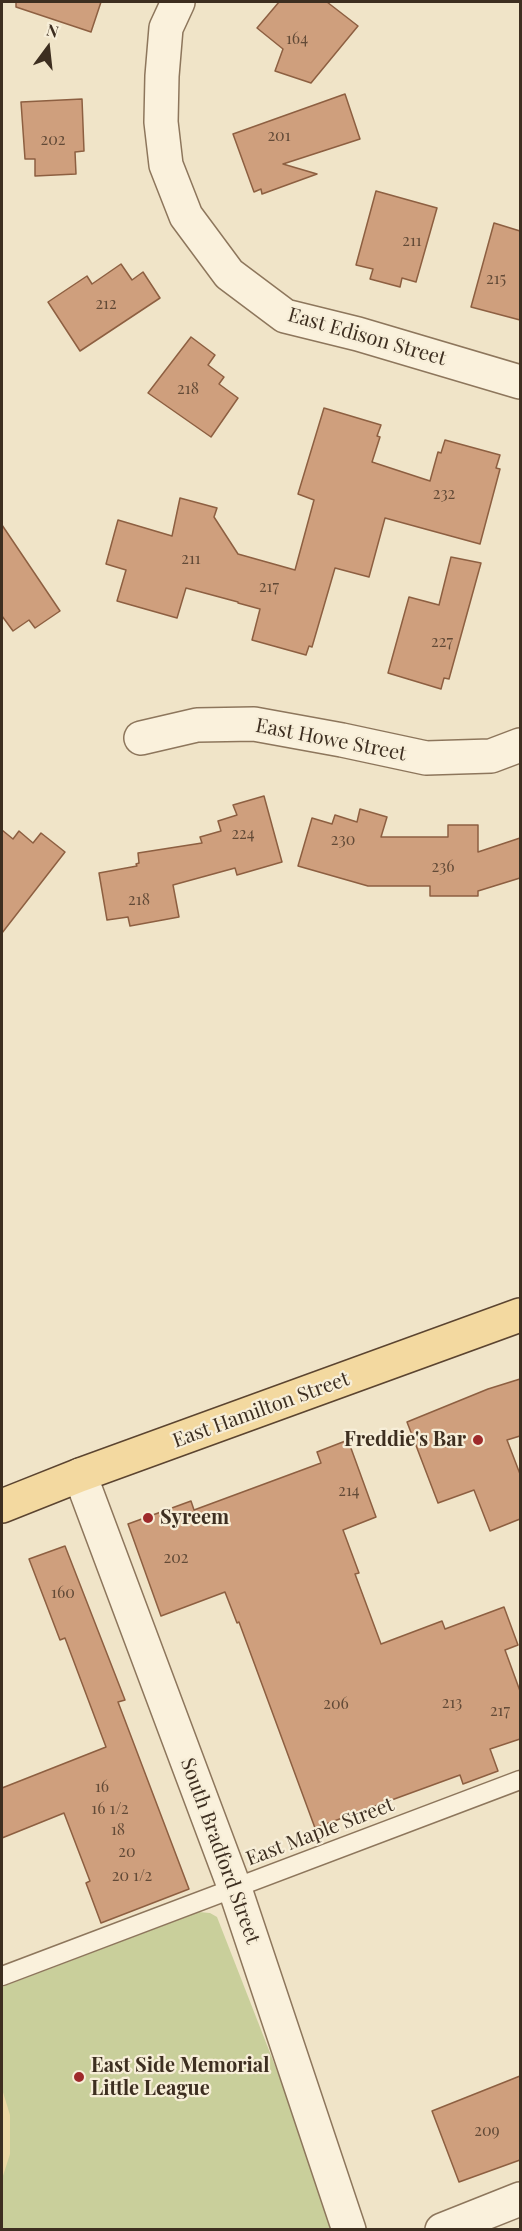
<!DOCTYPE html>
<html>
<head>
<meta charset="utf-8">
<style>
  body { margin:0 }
  #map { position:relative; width:522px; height:2231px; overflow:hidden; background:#f0e4c8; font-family:"Playfair Display",serif }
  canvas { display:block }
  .frame { position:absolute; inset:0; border:3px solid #3d2e20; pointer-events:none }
  .north { position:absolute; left:18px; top:18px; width:60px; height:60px; -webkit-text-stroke:4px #f7eed8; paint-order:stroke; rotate:15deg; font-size:16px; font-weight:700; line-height:24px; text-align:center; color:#3d2e20 }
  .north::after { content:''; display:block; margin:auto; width:21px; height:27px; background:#3d2e20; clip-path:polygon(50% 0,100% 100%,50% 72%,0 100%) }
</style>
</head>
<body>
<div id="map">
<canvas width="522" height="2231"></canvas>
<div class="frame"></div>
<div class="north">N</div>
</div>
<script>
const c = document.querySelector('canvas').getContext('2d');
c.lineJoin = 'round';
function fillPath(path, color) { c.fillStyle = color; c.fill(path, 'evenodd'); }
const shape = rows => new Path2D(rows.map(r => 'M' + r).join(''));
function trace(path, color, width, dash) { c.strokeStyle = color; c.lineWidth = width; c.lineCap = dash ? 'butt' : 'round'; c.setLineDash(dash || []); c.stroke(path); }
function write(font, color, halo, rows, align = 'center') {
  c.font = font + ' "Playfair Display",serif'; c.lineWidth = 4.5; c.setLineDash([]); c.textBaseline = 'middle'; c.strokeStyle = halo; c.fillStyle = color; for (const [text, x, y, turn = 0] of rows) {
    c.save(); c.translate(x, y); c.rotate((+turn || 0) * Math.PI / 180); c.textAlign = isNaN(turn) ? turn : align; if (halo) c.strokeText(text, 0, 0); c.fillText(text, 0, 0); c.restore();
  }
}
const green = shape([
  [199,1912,210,1913,217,1917,336,2222,335,2229,2,2230,2,1987]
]);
const sand = shape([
  [2,2089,10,2115,10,2154,2,2179]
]);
const building = shape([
  [16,2,101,2,91,32,16,7,16,2],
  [279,2,327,2,358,26,311,83,275,71,283,49,257,28,279,2],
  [345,94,360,139,283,164,317,174,262,194,261,189,254,192,233,134,345,94],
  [82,99,84,151,75,152,76,174,35,176,35,159,25,159,21,102,82,99],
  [376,191,437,208,416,282,402,278,400,287,370,279,373,269,356,265,376,191],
  [494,223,520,231,520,320,471,307,494,223],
  [121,264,132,280,143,272,160,298,80,351,48,302,87,276,92,284,121,264],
  [191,337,215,355,208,365,224,377,219,384,238,398,211,437,148,393,191,337],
  [324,408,381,425,377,436,380,437,372,462,430,481,438,452,441,453,445,440,500,455,496,468,500,469,480,544,385,518,369,577,335,568,312,647,309,646,306,655,252,640,260,609,238,603,238,602,186,588,177,618,117,601,126,570,106,564,118,520,172,536,180,498,217,508,214,517,238,554,295,570,314,500,298,494,324,408],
  [2,525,60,611,35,628,29,620,13,631,2,616,2,525],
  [451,557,481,563,449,679,444,678,441,689,388,673,409,597,439,605,451,557],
  [264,796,282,862,237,875,235,868,173,885,179,917,130,926,128,917,107,920,99,873,137,866,136,864,139,863,138,853,202,843,200,837,221,831,218,821,237,815,233,805,264,796],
  [360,809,387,817,381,837,448,837,448,825,478,825,478,852,520,838,520,878,478,891,478,896,430,896,430,886,368,886,298,866,312,818,332,824,335,815,357,822,360,809],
  [2,830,13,839,19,831,33,843,41,833,65,852,2,933,2,830],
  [520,1379,520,1436,507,1440,520,1474,520,1519,490,1531,474,1490,438,1503,407,1422,488,1389,520,1379],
  [348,1440,376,1517,343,1530,359,1573,355,1574,381,1644,442,1621,445,1629,504,1607,518,1645,505,1650,520,1691,520,1739,490,1749,498,1771,463,1784,460,1775,315,1828,239,1622,237,1623,225,1592,161,1616,128,1524,191,1501,194,1510,321,1463,317,1452,348,1440],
  [65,1546,125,1700,118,1702,189,1889,101,1923,86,1883,90,1881,64,1813,2,1838,2,1788,106,1747,65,1638,60,1640,29,1559,65,1546],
  [520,2076,520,2160,459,2182,432,2111,520,2076]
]);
const lane = shape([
  [2,1976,520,1780]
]);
const street = shape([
  [178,2,166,28,162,76,161,122,166,165,186,216,229,274,285,316,358,334,520,382],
  [141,738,197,725,254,724,342,740,426,758,491,756,520,745],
  [80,1475,235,1889,349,2230],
  [442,2230,520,2199]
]);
const primary = shape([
  [2,1506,80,1475,520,1315]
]);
const markers = [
  [478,1440,6,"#9e2a2b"],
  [148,1518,6,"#9e2a2b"],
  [79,2077,6,"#9e2a2b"]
];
const numberNames = [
  ["164",297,39],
  ["201",279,136],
  ["202",53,140],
  ["211",412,241],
  ["215",496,279],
  ["212",106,304],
  ["218",188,389],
  ["232",444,494],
  ["211",191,559],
  ["217",269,587],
  ["227",442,642],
  ["224",243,834],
  ["230",343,840],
  ["236",443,867],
  ["218",139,900],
  ["214",349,1491],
  ["202",176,1558],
  ["160",63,1593],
  ["213",452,1703],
  ["206",336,1704],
  ["217",500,1711],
  ["16",102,1787],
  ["16 1/2",110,1809],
  ["18",118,1830],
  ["20",127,1852],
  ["20 1/2",132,1876],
  ["209",487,2131]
];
const streetNames = [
  ["East Edison Street",367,337,16],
  ["East Howe Street",331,740,11],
  ["East Hamilton Street",261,1410,-20],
  ["East Maple Street",320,1832,-21],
  ["South Bradford Street",220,1851,70]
];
const poiNames = [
  ["Freddie's Bar",466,1440,"right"],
  ["Syreem",160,1518],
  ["East Side Memorial",91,2066],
  ["Little League",91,2089]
];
fillPath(green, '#c9cf9b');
fillPath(sand, '#ecd9a5');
fillPath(building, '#cf9f7d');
trace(building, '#8d5f41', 1.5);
trace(lane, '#8d765c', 21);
trace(street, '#8d765c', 36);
trace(primary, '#5b4430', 36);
trace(lane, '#faf1dc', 18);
trace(street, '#faf1dc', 33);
trace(primary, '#f3d9a0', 33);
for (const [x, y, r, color] of markers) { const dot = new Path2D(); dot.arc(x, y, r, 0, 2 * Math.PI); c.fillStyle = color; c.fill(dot); trace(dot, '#f7eed8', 2); }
write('16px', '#624a37', null, numberNames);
write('20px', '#3d2e20', '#f7eed8', streetNames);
write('bold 20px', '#3d2e20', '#f7eed8', poiNames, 'left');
</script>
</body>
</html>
